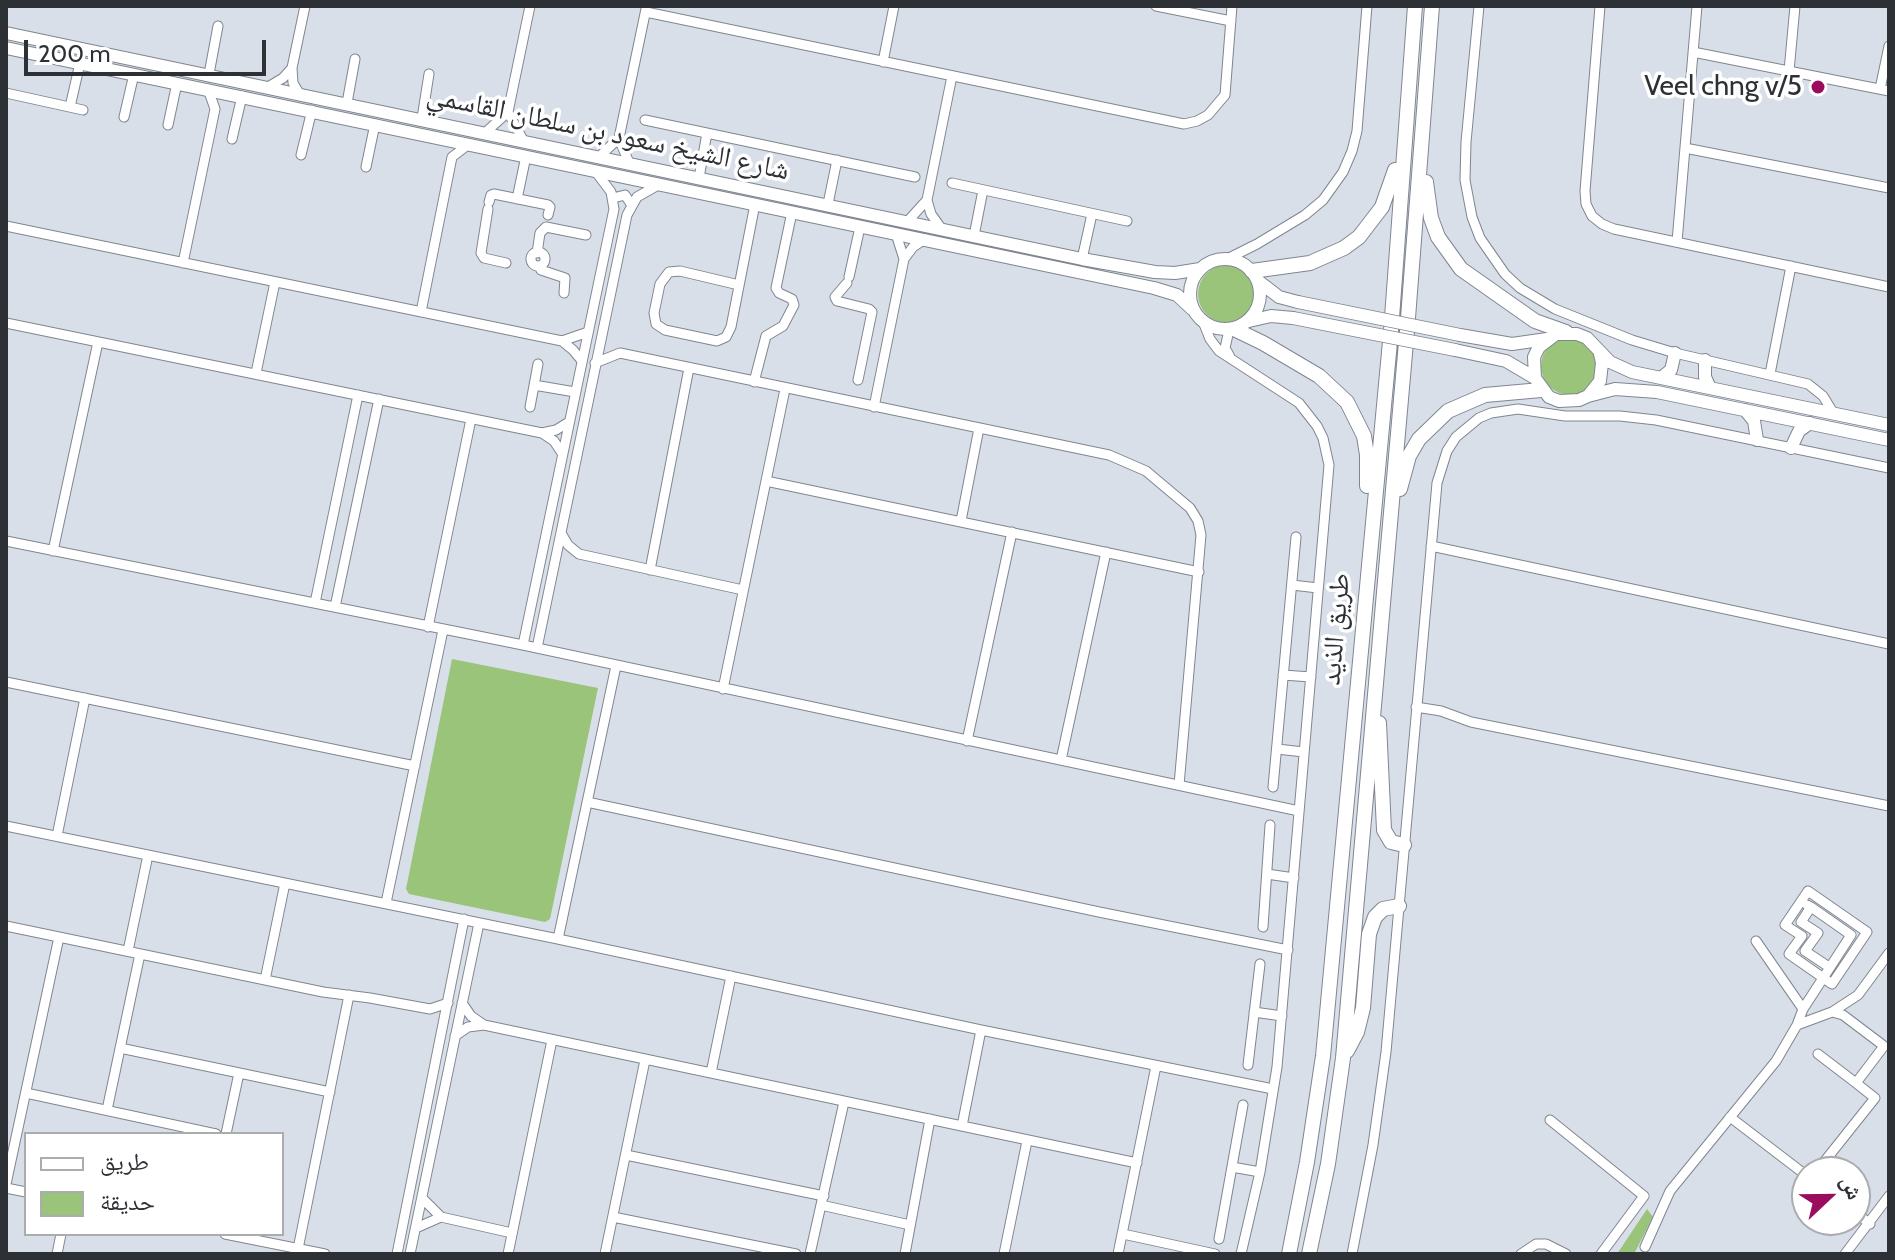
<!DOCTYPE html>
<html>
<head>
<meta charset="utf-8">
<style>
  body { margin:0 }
  #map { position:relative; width:1895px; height:1260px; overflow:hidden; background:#d8dfe9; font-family:Cabin,"Noto Naskh Arabic",sans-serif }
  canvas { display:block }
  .frame { position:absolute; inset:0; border:8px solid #2d3034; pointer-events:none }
  .legend { position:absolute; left:24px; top:1132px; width:260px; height:104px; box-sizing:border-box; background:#fff; border:2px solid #abacae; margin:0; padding:10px 14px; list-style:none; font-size:24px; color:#2d3034 }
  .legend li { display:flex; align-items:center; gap:16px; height:40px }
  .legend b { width:40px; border:2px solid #abacae }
  .north { position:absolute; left:1791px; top:1156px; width:80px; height:80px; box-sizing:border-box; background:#fff; border:2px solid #abacae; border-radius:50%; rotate:68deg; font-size:22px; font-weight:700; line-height:32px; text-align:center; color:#2d3034 }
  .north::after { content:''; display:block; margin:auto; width:28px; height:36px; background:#9a0c5d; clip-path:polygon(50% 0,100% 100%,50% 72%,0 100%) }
  .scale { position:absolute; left:24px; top:40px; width:242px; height:36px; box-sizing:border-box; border:4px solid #2d3034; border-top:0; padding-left:10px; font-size:24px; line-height:28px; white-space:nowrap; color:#2d3034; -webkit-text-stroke:6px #fff; paint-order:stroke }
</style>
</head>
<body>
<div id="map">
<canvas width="1895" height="1260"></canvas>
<div class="frame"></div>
<ul class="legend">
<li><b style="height:10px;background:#fff"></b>طريق</li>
<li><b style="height:22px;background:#99c47a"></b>حديقة</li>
</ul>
<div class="north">ش</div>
<div class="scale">200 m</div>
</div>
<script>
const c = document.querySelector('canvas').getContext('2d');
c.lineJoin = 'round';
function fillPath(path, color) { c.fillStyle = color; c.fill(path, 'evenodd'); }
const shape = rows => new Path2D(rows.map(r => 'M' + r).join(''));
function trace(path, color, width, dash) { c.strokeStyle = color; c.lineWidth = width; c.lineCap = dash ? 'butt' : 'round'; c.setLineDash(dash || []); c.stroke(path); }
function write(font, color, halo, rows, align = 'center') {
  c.font = font + ' Cabin,"Noto Naskh Arabic",sans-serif'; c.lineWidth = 7; c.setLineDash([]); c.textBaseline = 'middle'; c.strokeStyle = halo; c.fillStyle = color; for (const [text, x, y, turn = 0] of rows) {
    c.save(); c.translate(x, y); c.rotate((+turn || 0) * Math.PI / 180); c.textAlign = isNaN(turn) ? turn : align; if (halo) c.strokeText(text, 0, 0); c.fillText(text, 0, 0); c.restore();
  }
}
const green = shape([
  '1198 294a29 29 0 1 1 58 0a29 29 0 1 1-58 0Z',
  '1541 366a29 29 0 1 1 58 0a29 29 0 1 1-58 0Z',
  [452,659,598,688,550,919,545,922,409,894,406,889],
  [1647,1209,1653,1217,1634,1254,1617,1254]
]);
const minor = shape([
  [1156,6,1231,21],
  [1479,6,1466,142,1465,180,1472,217,1480,238,1505,274,1520,288,1555,309,1632,340,1675,353,1808,384,1823,396,1834,414],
  [1600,6,1585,191,1586,204,1592,216,1602,224,1614,229,1889,287],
  [646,12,1184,124,1197,121,1208,115,1225,95,1232,6],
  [1693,52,1889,91],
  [883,62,894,6],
  [1789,71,1795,6],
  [209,74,218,26],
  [268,87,283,78,292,68],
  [1880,89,1889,46],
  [6,93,83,110],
  [299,93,293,83,292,68,305,6],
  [347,103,355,59],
  [70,107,80,63],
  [508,112,523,140],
  [124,117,134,74],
  [422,118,429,74],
  [645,120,915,177],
  [168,125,177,83],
  [486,132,508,112,530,6],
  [232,139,242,96],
  [1685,148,1889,188],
  [301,155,312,110],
  [600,156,619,138],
  [629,163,619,138,646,9],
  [366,167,375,124],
  [699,178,707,133],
  [952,183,1127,221],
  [613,198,625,195,631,204],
  [517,199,526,156],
  [927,200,931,214,941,228],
  [489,202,491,195,494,194,548,205,550,207,548,215],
  [828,204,837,160],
  [488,209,481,253,484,258,506,263],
  [907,222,927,200,952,76],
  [6,226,562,341,573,350,582,361],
  [896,234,904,259],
  [974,236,983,190],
  [1677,242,1697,6],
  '531 259a7 7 0 1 1 14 0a7 7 0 1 1-14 0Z',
  [537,253,540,233,546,227,586,235],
  [1082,259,1092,214],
  [1227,259,1257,244,1305,215,1323,200,1343,172,1352,151,1357,131,1367,6],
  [183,263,215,109,208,89],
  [539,266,541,270,565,278,564,293],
  [849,277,860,227],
  [847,283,835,297,837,301,869,309,872,312,858,380],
  [739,285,680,271,669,272,660,284,654,313,656,324,665,330,717,341,726,337,731,327,755,204],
  [421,312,452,157,469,144],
  [6,323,542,433,554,441,562,453],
  [1204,324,1210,339,1219,351,1299,403,1317,426,1323,438,1329,465,1277,1067,1260,1172,1241,1254],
  [1229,330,1225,348,1230,357],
  [562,341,588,332],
  [595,363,620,353,1109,455,1146,471,1190,508,1198,521,1201,535,1179,785],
  [256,373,275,282],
  [1770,374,1791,266],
  [754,382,766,336,783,326,794,305,792,299,779,293,776,288,792,212],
  [534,385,575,392],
  [530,407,538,364],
  [874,407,904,259,913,247,925,239],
  [542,433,556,430,569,422],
  [766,481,1199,572],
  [961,521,979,428],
  [561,533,568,545,579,554,743,590],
  [6,541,523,645,1299,811],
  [1431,546,1889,644],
  [53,551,98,342],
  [650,570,689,368],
  [1292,585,1318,588],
  [315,603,358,395],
  [335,607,379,399],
  [428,627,471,419],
  [523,645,614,209,611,192,596,172],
  [537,648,627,215,637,197,658,185],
  [1283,675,1311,677],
  [6,682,415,766],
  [723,689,785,389],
  [1416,707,1441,711,1471,722,1889,806],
  [967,741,1012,532],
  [1277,749,1304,752],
  [1061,760,1106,552],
  [1273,787,1296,537],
  [587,802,1099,912,1288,950],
  [6,826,558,939,981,1030,1273,1089],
  [57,836,85,698],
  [1267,874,1294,878],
  [1808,891,1867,932,1832,984,1789,954,1802,936,1785,925,1808,891],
  [386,903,443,630],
  [1807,905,1811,907,1801,922,1818,933,1805,951,1829,967],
  [6,926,323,992,370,998,430,1009,448,1003],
  [1263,927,1270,825],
  [558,939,616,666],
  [1756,941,1803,1009,1797,1025,1832,1012,1858,995,1889,953],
  [128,951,148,855],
  [265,980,285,883],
  [462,1003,471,1016,484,1025],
  [1803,1009,1851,935,1811,907],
  [1254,1012,1282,1016],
  [455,1036,468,1027,484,1025,1137,1163],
  [120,1048,330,1092],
  [1818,1054,1856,1083,1884,1046,1843,1015,1832,1012],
  [1248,1065,1260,964],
  [711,1073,731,976],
  [26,1093,216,1134],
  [107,1110,140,954],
  [1730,1117,1807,1176],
  [1550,1120,1644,1196,1601,1254],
  [962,1126,981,1030],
  [226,1134,239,1073],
  [626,1155,824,1196],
  [1824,1162,1875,1098,1856,1083],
  [1232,1167,1260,1172],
  [6,1184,59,937],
  [6,1188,26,1192],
  [422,1198,441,1217,512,1233],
  [821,1205,910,1225],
  [1855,1212,1870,1224],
  [613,1217,796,1254],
  [416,1228,441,1217],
  [225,1234,325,1254],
  [1123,1234,1215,1254],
  [1219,1239,1243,1105],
  [1645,1247,1670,1191,1776,1061,1797,1025],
  [298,1249,349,995],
  [57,1254,61,1234],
  [397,1254,464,919],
  [410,1254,479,923],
  [508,1254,552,1040],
  [605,1254,645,1060],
  [810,1254,844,1102],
  [905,1254,930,1119],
  [1004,1254,1027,1141],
  [1118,1254,1156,1066],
  [1352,1254,1373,1145,1386,1052,1437,483,1447,451,1456,437,1479,418,1491,413,1518,409,1565,416,1620,416,1656,420,1889,468],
  [1521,1254,1536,1244,1546,1244,1566,1254],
  [1845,1254,1889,1196]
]);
const major = shape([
  [6,33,1082,259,1155,272,1175,273,1200,269],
  [6,48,1154,288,1177,295,1192,309],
  '1190 294a35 35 0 1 1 70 0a35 35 0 1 1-70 0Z',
  [1257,280,1279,297,1298,302],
  [1249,321,1271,316,1293,318],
  [1460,335,1512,344,1547,339],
  [1455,350,1506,361,1535,378],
  [1600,354,1602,363,1600,381,1588,396,1579,400,1559,401,1549,397,1535,378,1534,357,1539,347,1556,334,1577,334,1587,338,1610,362,1632,372,1889,425],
  [1705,360,1705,377,1710,388],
  [1661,378,1671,370,1675,353],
  [1588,396,1615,389,1657,392,1889,440],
  [1745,410,1754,421,1757,440],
  [1791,448,1799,431,1810,423]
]);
const highway = shape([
  [1426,182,1431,218,1438,237,1461,269,1535,321,1566,332],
  [1252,271,1310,263,1344,248,1359,237,1382,207,1395,170],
  [1234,329,1263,343,1319,376,1347,402,1364,436,1367,455,1367,486],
  [1400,489,1409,456,1419,439,1448,411,1485,395,1541,390],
  [1379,723,1384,830,1391,842,1404,845],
  [1347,1051,1357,1032,1363,1008,1369,934,1375,917,1383,909,1399,906],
  [1289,1254,1307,1162,1323,1056,1391,331,1415,6],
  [1309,1254,1328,1164,1343,1058,1407,331,1432,6]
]);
const majorBridge = shape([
  [1298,302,1460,335],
  [1293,318,1455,350]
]);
const markers = [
  [1818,87,8,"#9a0c5d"]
];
const poiNames = [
  ["Veel chng v/5",1802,87]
];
const streetNames = [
  ["شارع الشيخ سعود بن سلطان القاسمي",608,133,12],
  ["طريق الذيد",1336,629,-85]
];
fillPath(green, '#99c47a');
trace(minor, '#80868f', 11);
trace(major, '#80868f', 14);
trace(highway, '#80868f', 16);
trace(minor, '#fff', 9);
trace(major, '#fff', 12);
trace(highway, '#fff', 14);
trace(majorBridge, '#80868f', 14, []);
trace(majorBridge, '#fff', 12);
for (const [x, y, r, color] of markers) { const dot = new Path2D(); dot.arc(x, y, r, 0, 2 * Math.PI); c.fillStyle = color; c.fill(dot); trace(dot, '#fff', 3); }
write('28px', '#2d3034', '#fff', poiNames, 'right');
write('28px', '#2d3034', '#fff', streetNames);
</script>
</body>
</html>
